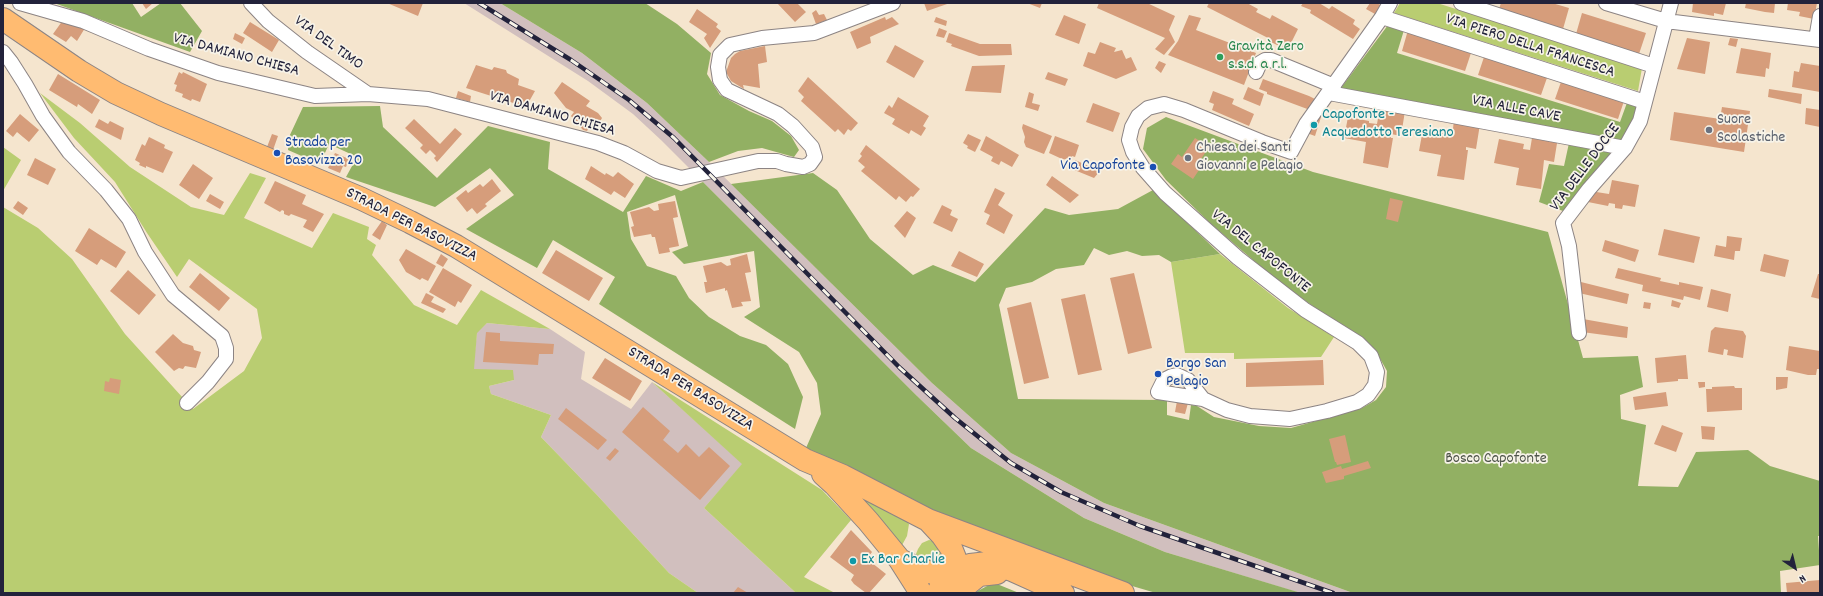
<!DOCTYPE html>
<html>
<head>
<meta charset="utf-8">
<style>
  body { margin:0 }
  #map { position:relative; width:1823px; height:596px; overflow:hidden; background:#f5e5ce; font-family:Dekko,sans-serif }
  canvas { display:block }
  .frame { position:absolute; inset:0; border:4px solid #22223b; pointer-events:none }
  .north { position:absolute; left:1775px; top:548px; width:40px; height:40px; -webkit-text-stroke:3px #f7f3e8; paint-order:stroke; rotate:145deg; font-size:11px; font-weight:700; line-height:16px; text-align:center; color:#22223b }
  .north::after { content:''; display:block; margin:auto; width:14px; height:18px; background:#22223b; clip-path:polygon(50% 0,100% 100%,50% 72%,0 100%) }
</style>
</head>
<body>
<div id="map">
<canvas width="1823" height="596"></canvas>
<div class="frame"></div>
<div class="north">N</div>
</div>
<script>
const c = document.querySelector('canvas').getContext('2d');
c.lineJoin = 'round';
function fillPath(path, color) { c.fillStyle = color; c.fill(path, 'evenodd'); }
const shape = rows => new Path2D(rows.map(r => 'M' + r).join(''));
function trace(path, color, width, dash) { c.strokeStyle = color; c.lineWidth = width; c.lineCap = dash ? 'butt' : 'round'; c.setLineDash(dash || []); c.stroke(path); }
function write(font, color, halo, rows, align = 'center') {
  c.font = font + ' Dekko,sans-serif'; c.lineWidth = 3.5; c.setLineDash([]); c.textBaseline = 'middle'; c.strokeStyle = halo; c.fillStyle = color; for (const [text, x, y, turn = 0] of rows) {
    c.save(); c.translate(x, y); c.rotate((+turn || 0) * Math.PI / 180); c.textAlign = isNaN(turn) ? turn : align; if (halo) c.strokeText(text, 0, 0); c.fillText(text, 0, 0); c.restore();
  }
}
const industrial = shape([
  [464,3,500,3,582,53,647,103,709,162,932,383,1011,453,1104,503,1353,593,1300,593,1165,552,1084,518,971,448,916,395,661,140,633,114,588,81],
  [487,323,550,329,585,352,581,379,631,409,652,382,743,464,704,508,796,593,698,593,669,573,597,495,541,437,551,415,491,394,489,386,514,380,473,369,477,332]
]);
const green = shape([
  [1400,3,1437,3,1642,68,1638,91,1394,13],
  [40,93,80,123,130,167,191,207,224,215,250,173,266,178,244,218,312,248,333,213,369,227,367,239,376,245,372,255,414,305,457,325,481,290,550,329,487,323,477,333,474,369,513,370,514,380,489,386,491,394,551,415,541,437,597,495,669,573,698,593,3,593,3,207,38,228,72,259,125,334,193,409,244,371,262,338,257,309,189,259,177,277,147,233,115,182,74,138],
  [3,147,21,160,3,191],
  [1220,254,1288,308,1334,337,1321,357,1234,359,1234,353,1185,353,1171,262],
  [652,382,822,490,851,520,804,577,835,593,796,593,704,508,742,464],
  [855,491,905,518,909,524,907,536,901,547],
  [929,540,937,542,944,548,944,564,914,559,918,549,922,543]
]);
const forest = shape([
  [54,3,132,3,141,17,161,3,180,3,202,31,190,52],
  [500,3,645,3,677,24,711,53,707,74,720,95,749,111,772,121,791,136,799,150,794,157,762,148,738,151,709,162,647,103,582,53],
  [1388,25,1404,30,1397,53,1620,122,1628,100,1640,104,1635,121,1623,141,1341,88],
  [380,106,383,127,437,178,488,126,550,142,548,169,623,212,646,176,681,191,703,182,916,395,971,448,1084,518,1165,552,1301,593,1156,593,1115,581,921,505,806,448,821,414,817,383,799,352,744,317,760,307,754,251,684,264,672,252,688,246,675,195,627,212,631,239,647,266,676,276,689,298,709,317,740,336,766,345,788,364,803,397,795,429,599,304,615,277,553,240,537,268,466,229,514,195,490,168,435,207,346,177,357,157,329,144,320,164,288,150,289,137,303,107],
  [1166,117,1313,172,1548,232,1583,358,1638,356,1643,387,1620,395,1621,419,1646,425,1638,486,1678,487,1696,452,1748,450,1770,466,1820,481,1820,536,1818,536,1820,565,1780,571,1781,593,1353,593,1104,503,1011,453,932,383,731,184,813,173,837,190,870,239,913,275,933,265,975,282,1045,208,1069,215,1118,209,1153,190,1220,254,1171,262,1159,255,1142,256,1127,251,1109,255,1094,248,1084,265,1056,269,1032,282,1006,288,999,305,1018,399,1167,400,1167,415,1189,420,1191,405,1197,406,1214,417,1259,426,1291,428,1362,408,1376,400,1386,387,1387,371,1378,355,1337,323,1280,283,1211,224,1166,180,1143,149,1147,128],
  [1569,143,1614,152,1563,211,1539,202,1549,164,1564,166],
  [997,584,1019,593,974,593,989,585]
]);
const building = shape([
  [142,3,153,3,146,9],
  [387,3,423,3,418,16],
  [777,3,797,3,806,12,795,22],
  [924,3,950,3,927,11],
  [1027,3,1042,3,1040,8],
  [1099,3,1147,3,1175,16,1169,30,1175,42,1164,55,1155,49,1165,38,1097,8],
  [1209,3,1247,3,1258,9,1256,12,1270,19,1272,15,1298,29,1291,43,1288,42,1285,49,1269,41,1270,39,1207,7],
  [1303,3,1319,3,1329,9,1332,6,1355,20,1353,24,1360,29,1353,39,1310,13,1311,10,1301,6],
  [1370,3,1376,3,1381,5,1375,14,1366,9],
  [1501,3,1552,3,1569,8,1563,29,1499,9],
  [1693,3,1726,3,1723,15,1714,13,1714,16,1692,12],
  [1746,3,1775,3,1774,13,1765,12,1745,8],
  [1788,3,1817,3,1814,19,1799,16,1800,12,1787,10],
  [697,9,718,24,716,27,721,31,710,48,704,38,707,34,689,22],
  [816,10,819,15,824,14,827,20,816,24,812,13],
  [1582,13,1646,33,1639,54,1576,34],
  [1064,15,1086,24,1079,44,1055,35],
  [1189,15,1201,18,1196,30,1256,53,1244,85,1168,55,1178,41],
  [885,17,886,20,892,17,899,24,870,37,871,43,857,49,850,32],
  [936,17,947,21,946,26,934,22],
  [63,20,85,28,77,41,71,36,66,42,53,34],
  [250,22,279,40,272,52,243,33],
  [939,28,947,31,944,38,936,36],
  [1408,30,1472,50,1465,71,1402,51],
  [235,33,245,38,242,44,233,39],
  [949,33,980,44,1011,44,1012,55,979,56,951,46,952,44,946,42],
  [1687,38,1710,42,1705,74,1677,69],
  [1730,38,1738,39,1736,47,1728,45],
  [1100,42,1116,48,1114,52,1122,50,1126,59,1131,57,1137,70,1116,79,1083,66,1088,52,1095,54],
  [895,45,924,61,914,78,886,62],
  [765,46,767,62,758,64,760,88,743,85,744,89,731,81,726,72,731,58,735,54,740,51],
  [1741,48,1771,53,1769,69,1766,68,1765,77,1736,73],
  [1485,54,1548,75,1541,95,1478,75],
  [1159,61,1166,64,1161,73,1155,68],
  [1801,63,1820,66,1820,92,1792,87,1794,71,1799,72],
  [476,65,492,70,494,67,506,70,507,73,519,79,518,85,535,91,526,107,466,88],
  [1005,65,1001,93,965,91,972,66],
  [179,72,182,74,183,72,207,84,200,102,192,99,191,101,182,97,183,94,175,91,177,85,174,84],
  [1048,72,1068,79,1065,86,1045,79],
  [58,74,100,100,92,114,78,104,77,107,49,90],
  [808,77,858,123,851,131,848,129,844,135,838,129,835,132,801,101,804,97,798,91],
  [1263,79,1309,96,1317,100,1310,110,1267,94,1267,92,1259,89],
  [1562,79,1625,98,1618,119,1555,99],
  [562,82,590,101,586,106,598,113,602,118,595,130,591,125,587,131,583,130,571,116,574,112,566,108,554,93],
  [1248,87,1264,94,1260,106,1243,99],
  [1769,89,1802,94,1801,104,1768,97],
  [458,91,471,96,470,102,456,98],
  [1213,91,1234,99,1232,104,1254,114,1249,126,1212,110,1214,104,1209,102],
  [1029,92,1034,94,1032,103,1040,105,1038,111,1025,107],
  [898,97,929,116,923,126,926,128,921,136,911,130,909,134,892,124,895,119,884,113,889,105,892,108],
  [1093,103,1120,113,1113,132,1086,122],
  [1380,107,1405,111,1401,136,1391,134,1391,138,1393,138,1388,168,1363,163,1366,142,1344,138,1348,117,1369,121,1369,123,1377,124],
  [1722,107,1750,111,1744,152,1670,140,1674,112,1720,119],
  [1806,108,1820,110,1820,127,1805,124],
  [20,114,39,130,29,142,17,132,13,137,6,131],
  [1316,116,1321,117,1315,136,1304,132],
  [99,119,108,124,110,121,124,128,121,140,95,127],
  [414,119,440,144,455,128,462,134,437,162,434,158,436,156,430,150,426,154,420,148,423,145,405,128],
  [1454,120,1480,124,1476,149,1466,147,1466,150,1468,150,1464,180,1437,176,1441,155,1419,151,1423,129,1447,134,1446,136,1452,137],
  [1023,124,1052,136,1044,154,1026,147,1024,142,1025,137,1022,128],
  [1533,132,1558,137,1554,162,1544,160,1541,189,1516,185,1519,168,1494,163,1499,139,1524,144,1523,149,1530,150],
  [272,134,278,136,273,150,267,147],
  [968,134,981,140,975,152,967,148,968,146,963,143],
  [986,136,1019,155,1012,167,1001,161,999,165,991,161,993,157,980,150],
  [1055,136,1079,145,1075,157,1072,156,1070,160,1062,159,1049,153],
  [149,137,165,145,164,148,173,152,163,173,146,166,146,168,139,165,140,163,135,160,142,144,145,146],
  [1195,138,1209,147,1199,162,1203,164,1193,179,1171,164,1178,154,1182,157],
  [866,145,920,189,913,197,911,196,906,202,899,196,896,200,861,171,865,167,858,161,862,156,860,154],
  [335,153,349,159,346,167,343,166,340,173,328,168],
  [35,158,56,169,48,185,27,175],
  [1075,160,1100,171,1094,178,1072,169],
  [193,164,213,178,199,199,179,185],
  [591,166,605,175,606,173,613,177,618,172,634,184,625,198,614,191,611,195,585,179],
  [1052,176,1073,191,1079,195,1070,203,1046,185],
  [492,179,501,191,485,204,487,206,477,214,472,208,467,212,456,198,466,190,468,193,480,184,483,187],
  [1612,180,1639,185,1635,207,1623,205,1622,209,1615,208,1615,204,1609,203,1608,206,1588,202,1590,191,1609,194],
  [275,181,306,195,302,204,324,214,313,232,303,227,307,220,291,214,289,216,284,214,284,211,282,210,280,212,264,203],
  [995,188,1005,193,998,205,1013,215,1004,234,986,224,990,215,984,212],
  [210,194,224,202,220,209,206,201],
  [1390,198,1403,201,1398,222,1386,219],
  [18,201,28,208,23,215,13,208],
  [675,201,678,217,673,218,679,246,669,248,670,252,659,254,655,237,652,237,651,234,634,237,631,227,634,226,630,212,649,207,654,211,659,210,658,204],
  [942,205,952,210,950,215,958,219,952,232,933,223],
  [907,211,916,218,905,238,894,226],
  [382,221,387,225,380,240,372,235],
  [89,228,126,252,116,268,101,259,97,265,75,251],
  [1664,229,1700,237,1694,263,1658,255],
  [1727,236,1742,238,1740,251,1735,251,1734,260,1714,256,1716,245,1726,247],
  [1605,240,1639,250,1635,262,1602,251],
  [406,249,436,266,428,281,422,278,420,280,406,272,399,260],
  [556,250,603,278,589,301,542,273],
  [959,251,984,264,977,277,951,266],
  [441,254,448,259,443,267,436,263],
  [747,254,751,272,745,273,751,301,741,302,743,306,732,308,727,290,725,291,725,288,706,293,704,282,707,282,703,266,721,262,727,266,731,265,730,259],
  [1764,254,1789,260,1785,277,1760,271],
  [443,268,472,285,461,303,458,301,455,307,429,292],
  [1618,268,1661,278,1660,281,1679,285,1679,282,1703,287,1700,300,1684,296,1683,300,1642,291,1643,285,1615,278],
  [128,270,156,295,139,315,110,291],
  [200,273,230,298,219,311,189,287],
  [1134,273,1152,348,1128,354,1110,278],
  [1818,274,1820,274,1820,299,1811,297],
  [1577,281,1629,294,1627,304,1579,293],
  [1711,289,1731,294,1728,312,1707,307],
  [426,293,434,297,431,302,446,309,443,313,421,303],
  [1085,294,1102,370,1078,375,1061,299],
  [1672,300,1681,303,1679,308,1671,306],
  [1031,302,1049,378,1024,384,1007,308],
  [1644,302,1651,303,1650,309,1643,308],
  [1583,319,1628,327,1627,338,1582,332],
  [1715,327,1743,331,1746,336,1743,358,1727,355,1728,350,1724,349,1723,355,1708,352,1711,331],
  [486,332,500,333,500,341,554,344,553,354,539,354,538,365,483,362],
  [173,334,183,343,193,346,194,350,201,352,196,368,185,366,183,369,179,368,174,371,155,352],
  [1789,346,1820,351,1820,369,1817,369,1816,375,1808,375,1786,370],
  [1686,355,1688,379,1678,379,1678,381,1657,383,1655,358],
  [605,358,642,381,630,401,592,378],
  [1323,360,1324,385,1246,387,1246,363],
  [1776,377,1788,377,1787,388,1776,390],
  [110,378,121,380,119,394,104,391,105,381,109,382],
  [1698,382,1705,382,1705,387,1699,388],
  [1734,386,1735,388,1742,388,1742,410,1707,412,1706,389,1712,389,1712,387],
  [1666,392,1668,406,1635,410,1633,397],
  [1177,401,1188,403,1185,414,1175,412],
  [643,407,670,431,663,440,678,453,686,444,699,457,709,447,730,466,700,500,622,432],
  [566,408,607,440,598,450,558,419],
  [1662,425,1683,433,1676,452,1654,444],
  [1701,426,1715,427,1714,440,1702,439],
  [1345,435,1351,462,1337,465,1336,462,1335,462,1329,439],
  [615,448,619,451,610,461,606,458],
  [1368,461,1371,468,1344,476,1344,479,1326,483,1322,472,1341,466,1342,469],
  [851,530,872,552,867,559,886,574,869,593,866,593,854,584,851,580,854,575,830,557],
  [1820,580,1820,593,1787,593,1786,583],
  [738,587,748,593,733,593]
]);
const street = shape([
  [20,3,83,21,149,49,218,73,315,96,368,94,428,99,598,143,624,153,657,171,681,178,758,161,777,161,786,164,803,167,810,164,815,157,812,147,793,126,778,114,727,90,720,80,718,67,720,55,730,45,762,38,814,33,893,3],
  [251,3,268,21,307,52,368,94],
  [1461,3,1654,66],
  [1606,3,1666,21,1820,40],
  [1382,17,1645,102],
  [1816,39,1820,16],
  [3,52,11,62,25,84,43,116,69,152,106,190,129,219,145,252,173,295,222,336,226,348,226,359,208,382,187,403],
  [1256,72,1260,63,1265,60,1271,60,1334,86],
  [1329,93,1625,148],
  [1579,333,1569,246,1563,223,1589,189,1625,148,1640,121,1671,3],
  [1203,399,1188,380,1177,375,1172,376,1164,380,1158,392,1203,399,1227,410,1250,416,1290,419,1327,411,1357,402,1368,395,1375,385,1377,372,1371,356,1358,343,1305,310,1238,258,1165,193,1143,168,1133,152,1129,140,1132,127,1138,116,1148,108,1164,104,1184,110,1262,142,1291,152,1306,124,1382,17,1390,3]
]);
const primary = shape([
  [3,19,79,71,116,93,161,114,362,199,410,222,456,246,805,460,843,476,928,520,1123,593],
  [823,474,834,484,868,521,900,560,921,593],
  [929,521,942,535,951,548,955,558,953,580],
  [900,560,923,571,939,574,970,565,988,563,1012,570,1063,593],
  [939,593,940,588,958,565],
  [960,593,964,587,979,575,997,573]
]);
const rail = shape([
  [479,3,571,60,629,100,674,138,900,368,955,418,1011,463,1061,492,1140,526,1333,593]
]);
const markers = [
  [1220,57,4,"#2e9e5b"],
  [1314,125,4,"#0f9aa8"],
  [1709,130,4,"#6b7280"],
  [277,153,4,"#1a4fb4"],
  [1188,158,4,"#6b7280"],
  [1153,167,4,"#1a4fb4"],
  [1158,374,4,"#1a4fb4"],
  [853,561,4,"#0f9aa8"]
];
const streetNames = [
  ["VIA DEL TIMO",328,44,36],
  ["VIA PIERO DELLA FRANCESCA",1530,47,18],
  ["VIA DAMIANO CHIESA",236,56,15],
  ["VIA ALLE CAVE",1516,110,11],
  ["VIA DAMIANO CHIESA",552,115,16],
  ["VIA DELLE DOCCE",1586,168,-53],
  ["STRADA PER BASOVIZZA",411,226,27],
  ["VIA DEL CAPOFONTE",1260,252,39],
  ["STRADA PER BASOVIZZA",690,390,32]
];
const leisureNames = [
  ["Gravità Zero",1228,48],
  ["s.s.d. a r.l.",1228,66]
];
const cultureNames = [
  ["Capofonte -",1322,116],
  ["Acquedotto Teresiano",1322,134],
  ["Ex Bar Charlie",861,561]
];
const worshipNames = [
  ["Suore",1717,121],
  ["Scolastiche",1717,139],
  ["Chiesa dei Santi",1196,149],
  ["Giovanni e Pelagio",1196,167]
];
const transitNames = [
  ["Strada per",285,144],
  ["Basovizza 20",285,162],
  ["Via Capofonte",1145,167,"right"],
  ["Borgo San",1166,365],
  ["Pelagio",1166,383]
];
const parkNames = [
  ["Bosco Capofonte",1496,460]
];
fillPath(industrial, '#d1bfbe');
fillPath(green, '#b9cd71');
fillPath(forest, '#92b063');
fillPath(building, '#d69d7b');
trace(street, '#8c8484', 16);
trace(primary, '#8c8484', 24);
trace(street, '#fff', 14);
trace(primary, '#ffbb71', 22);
trace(rail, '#22223b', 4.5);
trace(rail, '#f7f3e8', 3, [9]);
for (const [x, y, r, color] of markers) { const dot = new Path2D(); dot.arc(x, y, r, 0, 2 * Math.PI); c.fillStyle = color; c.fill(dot); trace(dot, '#f7f3e8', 1.5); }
write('16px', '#22223b', '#f7f3e8', streetNames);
write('16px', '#27864d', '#f7f3e8', leisureNames, 'left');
write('16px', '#0d838f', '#f7f3e8', cultureNames, 'left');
write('16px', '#5b616d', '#f7f3e8', worshipNames, 'left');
write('16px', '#164399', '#f7f3e8', transitNames, 'left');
write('16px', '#4f554b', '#f7f3e8', parkNames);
</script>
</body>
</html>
